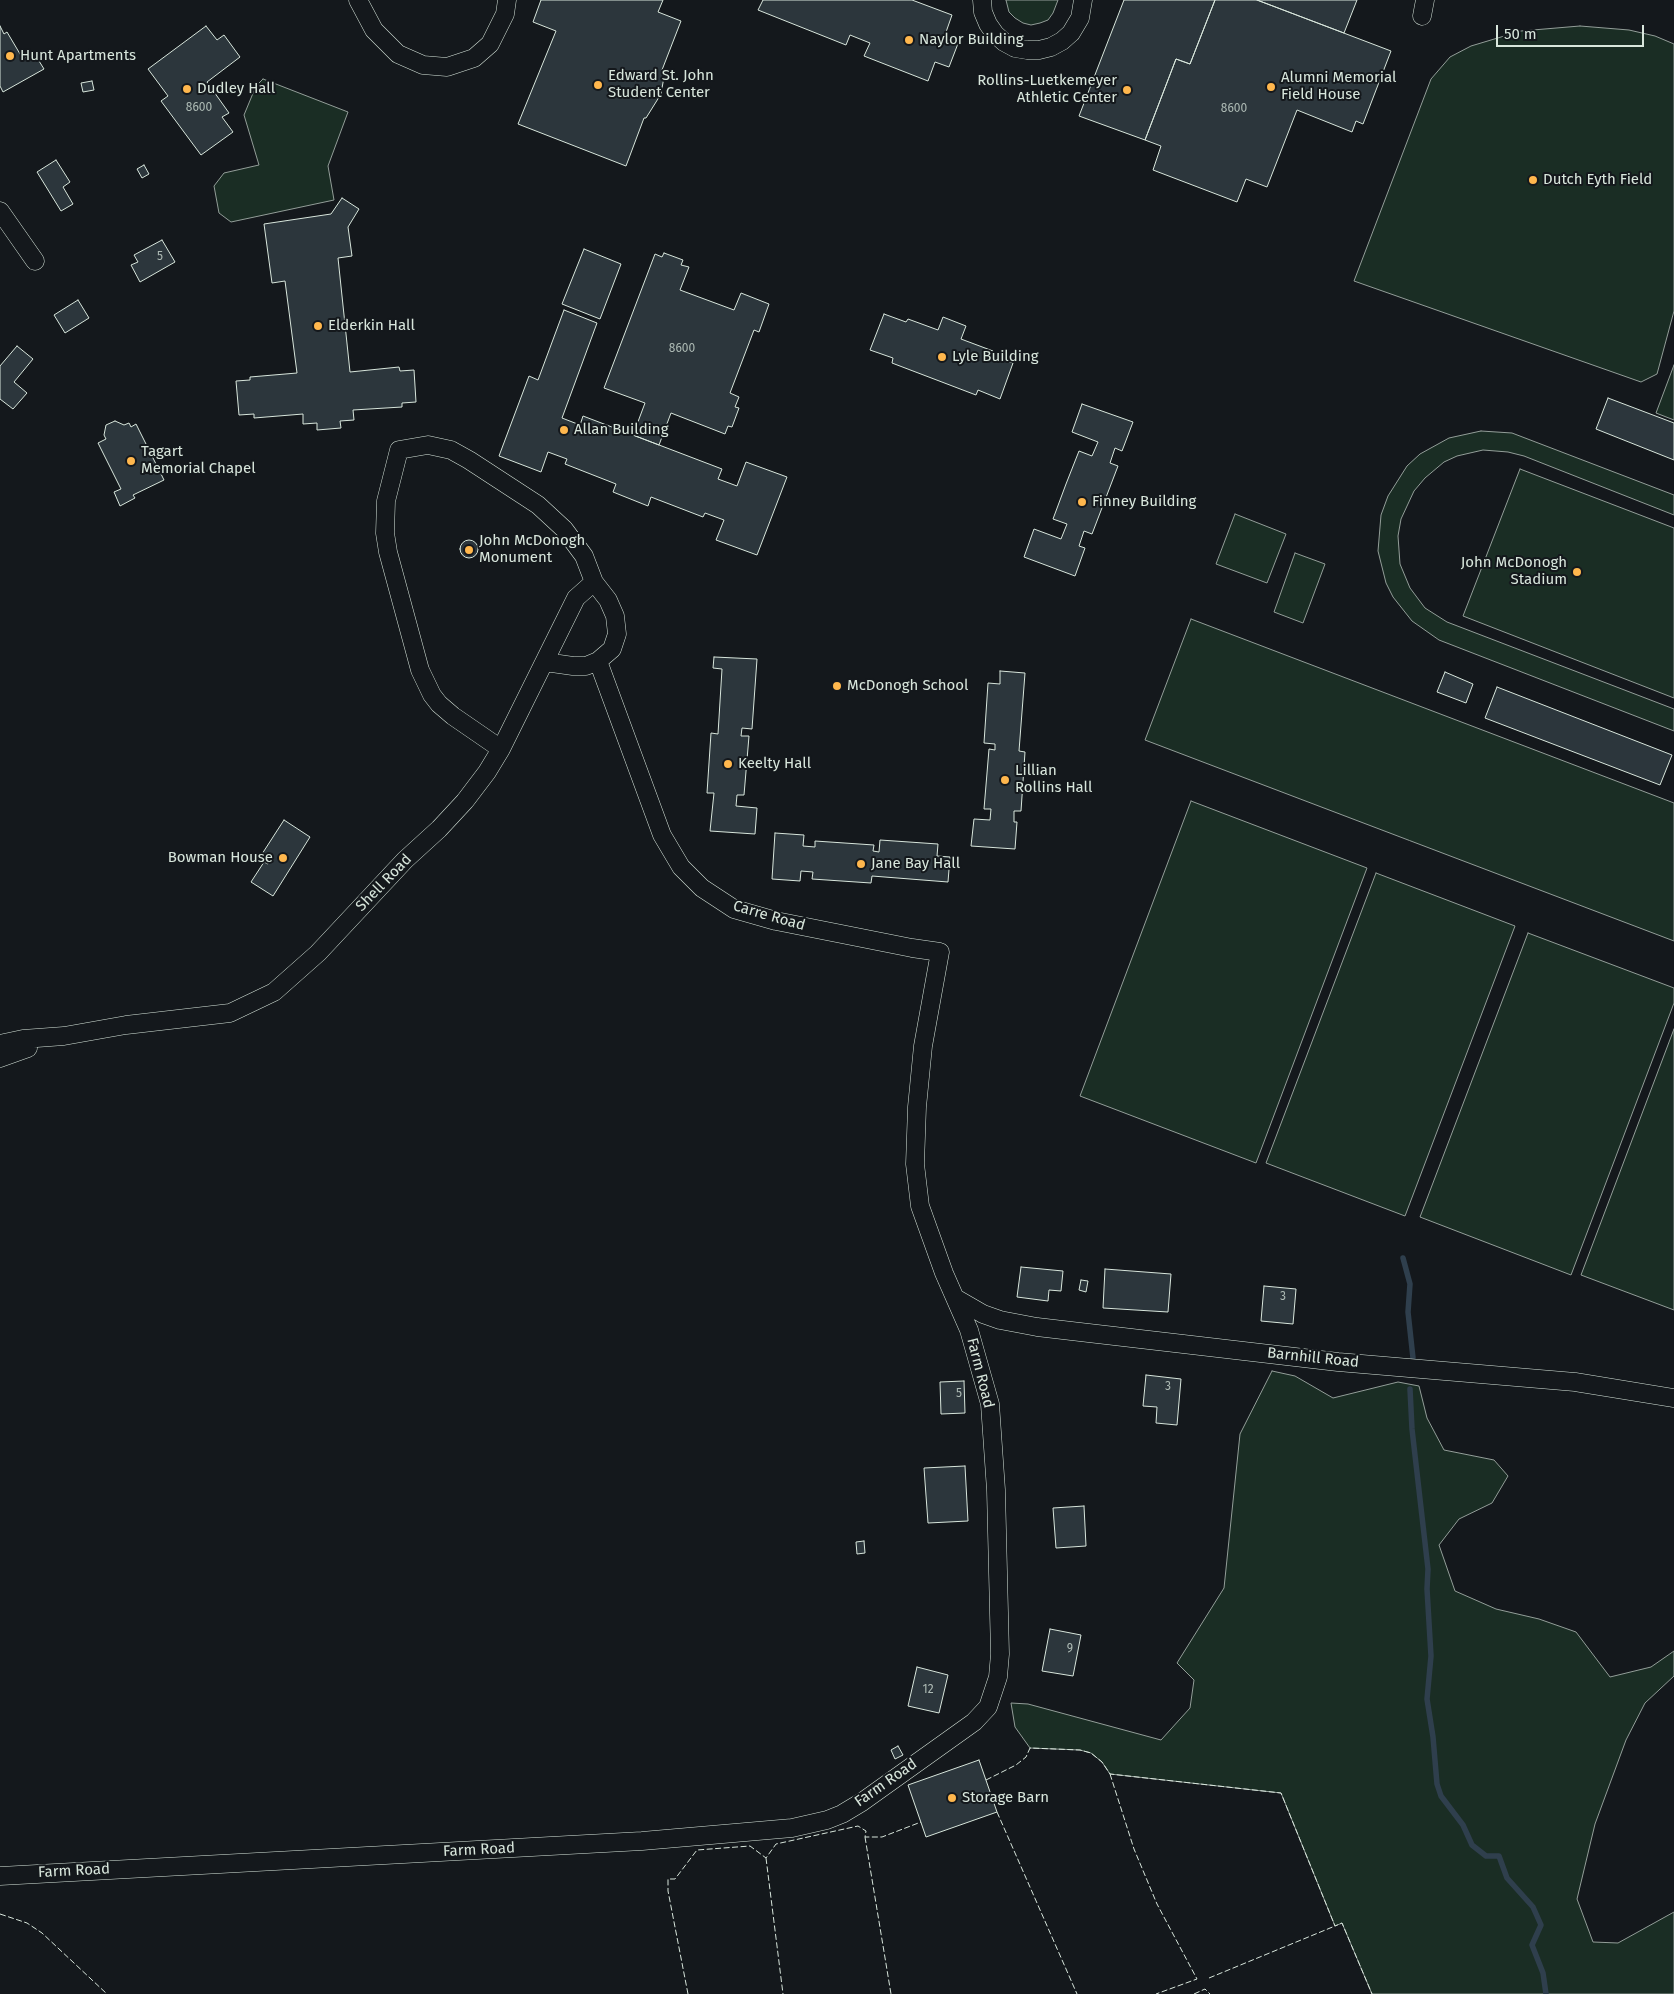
<!DOCTYPE html>
<html>
<head>
<meta charset="utf-8">
<style>
  body { margin:0 }
  #map { position:relative; width:1674px; height:1994px; overflow:hidden; background:#14181c; font-family:"Fira Sans",sans-serif }
  canvas { display:block }
  .scale { position:absolute; left:1496px; top:25px; width:148px; height:22px; box-sizing:border-box; border:2px solid #d8e6dc; border-top:0; padding-left:6px; font-size:15px; line-height:18px; white-space:nowrap; color:#d8e6dc; -webkit-text-stroke:4px #14181c; paint-order:stroke }
</style>
</head>
<body>
<div id="map">
<canvas width="1674" height="1994"></canvas>
<div class="scale">50 m</div>
</div>
<script>
const c = document.querySelector('canvas').getContext('2d');
c.lineJoin = 'round';
function fillPath(path, color) { c.fillStyle = color; c.fill(path, 'evenodd'); }
const shape = rows => new Path2D(rows.map(r => 'M' + r).join(''));
function trace(path, color, width, dash) { c.strokeStyle = color; c.lineWidth = width; c.lineCap = dash ? 'butt' : 'round'; c.setLineDash(dash || []); c.stroke(path); }
function write(font, color, halo, rows, align = 'center') {
  c.font = font + ' "Fira Sans",sans-serif'; c.lineWidth = 4; c.setLineDash([]); c.textBaseline = 'middle'; c.strokeStyle = halo; c.fillStyle = color; for (const [text, x, y, turn = 0] of rows) {
    c.save(); c.translate(x, y); c.rotate((+turn || 0) * Math.PI / 180); c.textAlign = isNaN(turn) ? turn : align; if (halo) c.strokeText(text, 0, 0); c.fillText(text, 0, 0); c.restore();
  }
}
const green = shape([
  [1006,0,1058,0,1053,13,1048,20,1040,23,1031,25,1023,23,1015,18,1009,12,1006,0],
  [1580,26,1629,30,1655,36,1674,44,1674,311,1657,374,1641,382,1354,281,1431,79,1450,57,1471,46,1521,31,1580,26],
  [263,79,348,112,328,166,334,200,231,222,219,213,214,186,224,173,259,165,244,115,256,86,263,79],
  [1674,365,1674,420,1656,413,1674,365],
  [1481,431,1512,433,1674,495,1674,515,1524,456,1508,452,1483,450,1457,456,1444,462,1425,478,1414,491,1401,519,1398,536,1400,564,1410,588,1425,608,1447,622,1674,709,1674,731,1439,640,1412,621,1393,597,1386,583,1378,551,1381,515,1388,496,1407,466,1420,454,1449,438,1481,431],
  [1520,469,1674,528,1674,698,1463,616,1520,469],
  [1235,514,1286,534,1267,583,1216,564,1235,514],
  [1295,553,1325,564,1303,623,1274,612,1295,553],
  [1191,619,1674,803,1674,941,1145,740,1191,619],
  [1191,801,1367,868,1256,1163,1080,1096,1191,801],
  [1376,873,1515,926,1405,1216,1266,1163,1376,873],
  [1528,933,1674,988,1674,1003,1571,1275,1420,1217,1528,933],
  [1674,1029,1674,1310,1581,1275,1674,1029],
  [1272,1371,1295,1376,1333,1398,1398,1382,1419,1386,1427,1418,1444,1450,1494,1460,1508,1476,1492,1503,1459,1519,1439,1545,1455,1591,1496,1609,1539,1619,1576,1632,1610,1677,1651,1667,1674,1651,1674,1676,1645,1703,1626,1740,1595,1824,1577,1899,1593,1942,1618,1943,1674,1912,1674,1994,1372,1994,1342,1923,1335,1926,1281,1793,1110,1774,1102,1762,1091,1753,1080,1750,1030,1748,1015,1727,1011,1703,1028,1704,1161,1740,1190,1708,1194,1680,1177,1663,1224,1588,1240,1434,1272,1371]
]);
const stream = shape([
  [1403,1258,1410,1284,1408,1312,1413,1358],
  [1410,1389,1412,1429,1428,1569,1427,1589,1431,1656,1427,1699,1433,1737,1437,1784,1441,1796,1463,1825,1472,1845,1486,1856,1499,1856,1507,1878,1533,1907,1541,1925,1532,1945,1543,1973,1546,1994]
]);
const building = shape([
  [541,0,663,0,658,12,681,21,662,70,665,71,661,94,646,118,644,118,626,166,518,124,556,31,533,22,541,0],
  [763,0,912,0,952,15,945,35,959,41,949,67,935,62,928,81,864,56,870,43,850,35,846,45,758,10,763,0],
  [1124,0,1215,0,1190,64,1176,59,1145,140,1079,116,1124,0],
  [1215,0,1257,0,1391,51,1363,124,1356,121,1352,132,1297,110,1267,187,1246,179,1237,202,1153,170,1161,146,1145,140,1176,59,1190,64,1215,0],
  [1257,0,1357,0,1344,33,1257,0],
  [0,26,4,34,7,32,23,59,34,53,44,69,3,92,0,86,0,26],
  [206,26,217,40,224,35,240,57,207,82,229,113,222,117,233,132,201,155,161,101,168,96,148,69,206,26],
  [92,81,94,90,83,92,81,83,92,81],
  [56,160,70,182,63,187,73,204,61,211,37,172,56,160],
  [144,165,149,174,142,178,137,169,144,165],
  [342,198,359,209,348,227,352,256,338,258,350,372,399,367,400,371,414,370,416,402,402,403,402,407,353,410,354,420,340,421,341,428,317,430,317,423,303,424,303,414,254,418,254,414,239,415,236,381,250,380,250,377,297,373,285,281,272,283,264,224,331,214,342,198],
  [162,240,175,262,140,282,131,265,138,262,134,255,162,240],
  [584,249,621,264,600,319,562,304,584,249],
  [664,253,683,260,681,265,689,267,680,290,734,310,741,293,769,304,759,332,754,330,730,393,739,397,735,407,739,408,732,427,728,426,725,434,671,413,659,445,633,435,645,403,604,388,655,254,662,257,664,253],
  [78,300,89,318,65,333,54,315,78,300],
  [564,310,597,323,562,418,580,425,583,416,722,469,718,479,737,486,746,462,787,477,757,555,716,540,724,520,705,513,703,517,651,497,648,506,613,492,616,484,565,464,567,459,548,452,541,472,499,456,529,376,538,380,564,310],
  [884,314,906,322,908,319,938,330,943,317,966,326,961,339,993,351,991,355,1013,363,1000,399,978,390,976,395,892,363,893,358,870,350,884,314],
  [17,346,33,359,14,382,27,393,13,409,0,399,0,366,17,346],
  [1608,398,1674,423,1674,460,1596,429,1608,398],
  [1082,404,1133,422,1122,451,1115,448,1110,463,1118,466,1092,534,1084,531,1079,546,1085,548,1075,576,1024,557,1034,529,1061,539,1067,524,1053,519,1066,484,1079,451,1092,456,1098,442,1072,432,1082,404],
  [115,421,124,425,129,423,131,427,136,424,164,480,133,495,135,498,120,506,114,492,121,489,98,443,106,439,104,435,106,425,115,421],
  '460 549a9 9 0 1 1 18 0a9 9 0 1 1-18 0Z',
  [714,657,757,659,752,729,742,728,741,736,749,736,744,795,737,795,736,806,757,808,755,834,710,831,714,793,707,793,711,733,718,734,722,669,713,668,714,657],
  [1000,671,1025,673,1019,751,1025,752,1021,811,1014,811,1014,822,1017,822,1015,849,971,846,974,819,990,820,991,809,984,809,989,749,995,750,995,744,984,743,988,683,1000,684,1000,671],
  [1445,672,1473,684,1466,703,1437,692,1445,672],
  [1497,687,1672,755,1660,785,1485,718,1497,687],
  [284,820,310,837,273,896,251,882,264,862,268,864,271,859,262,854,284,820],
  [775,833,804,835,803,846,815,847,815,841,874,845,873,851,879,852,880,840,938,844,937,856,950,857,948,882,872,876,871,883,812,879,813,872,801,871,800,881,772,879,775,833],
  [1021,1267,1063,1271,1061,1291,1049,1290,1048,1301,1017,1297,1021,1267],
  [1105,1269,1171,1274,1168,1312,1103,1308,1105,1269],
  [1081,1280,1088,1281,1086,1292,1079,1290,1081,1280],
  [1264,1286,1296,1289,1293,1324,1261,1321,1264,1286],
  [1146,1375,1181,1379,1177,1425,1156,1423,1157,1407,1143,1406,1146,1375],
  [964,1381,965,1413,941,1414,940,1382,964,1381],
  [965,1466,968,1521,928,1523,924,1468,965,1466],
  [1084,1506,1086,1546,1056,1548,1053,1508,1084,1506],
  [864,1541,865,1553,857,1554,856,1542,864,1541],
  [1050,1629,1081,1635,1073,1676,1042,1671,1050,1629],
  [917,1667,948,1675,939,1713,908,1706,917,1667],
  [898,1746,903,1755,895,1759,891,1750,898,1746],
  [979,1760,997,1812,926,1837,908,1785,979,1760]
]);
const minor = shape([
  [358,0,374,30,398,54,423,65,447,67,474,58,490,44,505,14,507,0],
  [982,0,983,12,988,24,995,34,1004,42,1015,48,1027,50,1039,50,1051,47,1062,41,1071,33,1080,18,1083,0],
  [1422,16,1425,0],
  [0,211,35,261],
  [501,749,453,716,439,704,432,695,420,670,388,552,385,533,386,501,399,450,428,445,451,450,469,460,538,505,564,529,584,556,594,582,608,600,615,616,617,634,612,649,598,661,586,666,573,666,545,662],
  [0,1044,23,1039,64,1036,126,1025,230,1013,274,992,318,953,405,860,439,829,465,801,487,772,501,749,576,598,594,582],
  [0,1058,28,1048],
  [957,1299,983,1314,1000,1320,1037,1327,1338,1362,1575,1382,1674,1398],
  [0,1876,642,1841,792,1828,827,1820,842,1814,862,1802,974,1722,988,1707,998,1677,1000,1654,996,1490,990,1404,969,1330,944,1273,920,1206,915,1164,917,1107,923,1046,940,952,912,948,776,921,734,909,702,888,681,867,662,835,598,661]
]);
const fence = shape([
  [1110,1774,1134,1849,1157,1904,1197,1979,1156,1994],
  [986,1780,1016,1765,1026,1757,1030,1748,1080,1750,1091,1753,1102,1762,1110,1774,1281,1793,1335,1926,1342,1923,1372,1994],
  [997,1812,1077,1994],
  [865,1837,891,1994],
  [766,1858,783,1994],
  [0,1914,27,1923,42,1933,107,1994],
  [1209,1978,1335,1926],
  [688,1994,668,1891,668,1879,675,1879,697,1850,750,1846,766,1858,776,1844,858,1826,866,1831,865,1837,882,1837,921,1822],
  [1194,1994,1205,1989,1210,1994]
]);
const markers = [
  [909,40,5,"#ffb74d"],
  [10,56,5,"#ffb74d"],
  [598,85,5,"#ffb74d"],
  [1271,87,5,"#ffb74d"],
  [187,89,5,"#ffb74d"],
  [1127,90,5,"#ffb74d"],
  [1533,180,5,"#ffb74d"],
  [318,326,5,"#ffb74d"],
  [942,357,5,"#ffb74d"],
  [564,430,5,"#ffb74d"],
  [131,461,5,"#ffb74d"],
  [1082,502,5,"#ffb74d"],
  [469,550,5,"#ffb74d"],
  [1577,572,5,"#ffb74d"],
  [837,686,5,"#ffb74d"],
  [728,764,5,"#ffb74d"],
  [1005,780,5,"#ffb74d"],
  [283,858,5,"#ffb74d"],
  [861,864,5,"#ffb74d"],
  [952,1798,5,"#ffb74d"]
];
const numberNames = [
  ["8600",199,108],
  ["8600",1234,109],
  ["5",160,257],
  ["8600",682,349],
  ["3",1283,1297],
  ["3",1168,1387],
  ["5",959,1394],
  ["9",1070,1649],
  ["12",928,1690]
];
const poiNames = [
  ["Naylor Building",919,40],
  ["Hunt Apartments",20,56],
  ["Edward St. John",608,76],
  ["Student Center",608,93],
  ["Alumni Memorial",1281,78],
  ["Field House",1281,95],
  ["Rollins-Luetkemeyer",1117,81,"right"],
  ["Athletic Center",1117,98,"right"],
  ["Dudley Hall",197,89],
  ["Dutch Eyth Field",1543,180],
  ["Elderkin Hall",328,326],
  ["Lyle Building",952,357],
  ["Allan Building",574,430],
  ["Tagart",141,452],
  ["Memorial Chapel",141,469],
  ["Finney Building",1092,502],
  ["John McDonogh",479,541],
  ["Monument",479,558],
  ["John McDonogh",1567,563,"right"],
  ["Stadium",1567,580,"right"],
  ["McDonogh School",847,686],
  ["Keelty Hall",738,764],
  ["Lillian",1015,771],
  ["Rollins Hall",1015,788],
  ["Bowman House",273,858,"right"],
  ["Jane Bay Hall",871,864],
  ["Storage Barn",962,1798]
];
const streetNames = [
  ["Shell Road",384,883,-46],
  ["Carre Road",769,916,16],
  ["Barnhill Road",1313,1358,6],
  ["Farm Road",980,1373,76],
  ["Farm Road",886,1783,-35],
  ["Farm Road",479,1850,-3],
  ["Farm Road",74,1871,-3]
];
fillPath(green, '#1a2d24');
trace(green, '#939e99', 1);
trace(stream, '#2f3f4d', 5.5);
fillPath(building, '#2c363c');
trace(building, '#d8e6dc', 1);
trace(minor, '#d8e6dc', 19);
trace(minor, '#14181c', 18);
trace(fence, '#d8e6dc', 1, [6, 2.5]);
for (const [x, y, r, color] of markers) { const dot = new Path2D(); dot.arc(x, y, r, 0, 2 * Math.PI); c.fillStyle = color; c.fill(dot); trace(dot, '#14181c', 2); }
write('12px', '#adbab4', null, numberNames);
write('15px', '#d8e6dc', '#14181c', poiNames, 'left');
write('15px', '#d8e6dc', '#14181c', streetNames);
</script>
</body>
</html>
